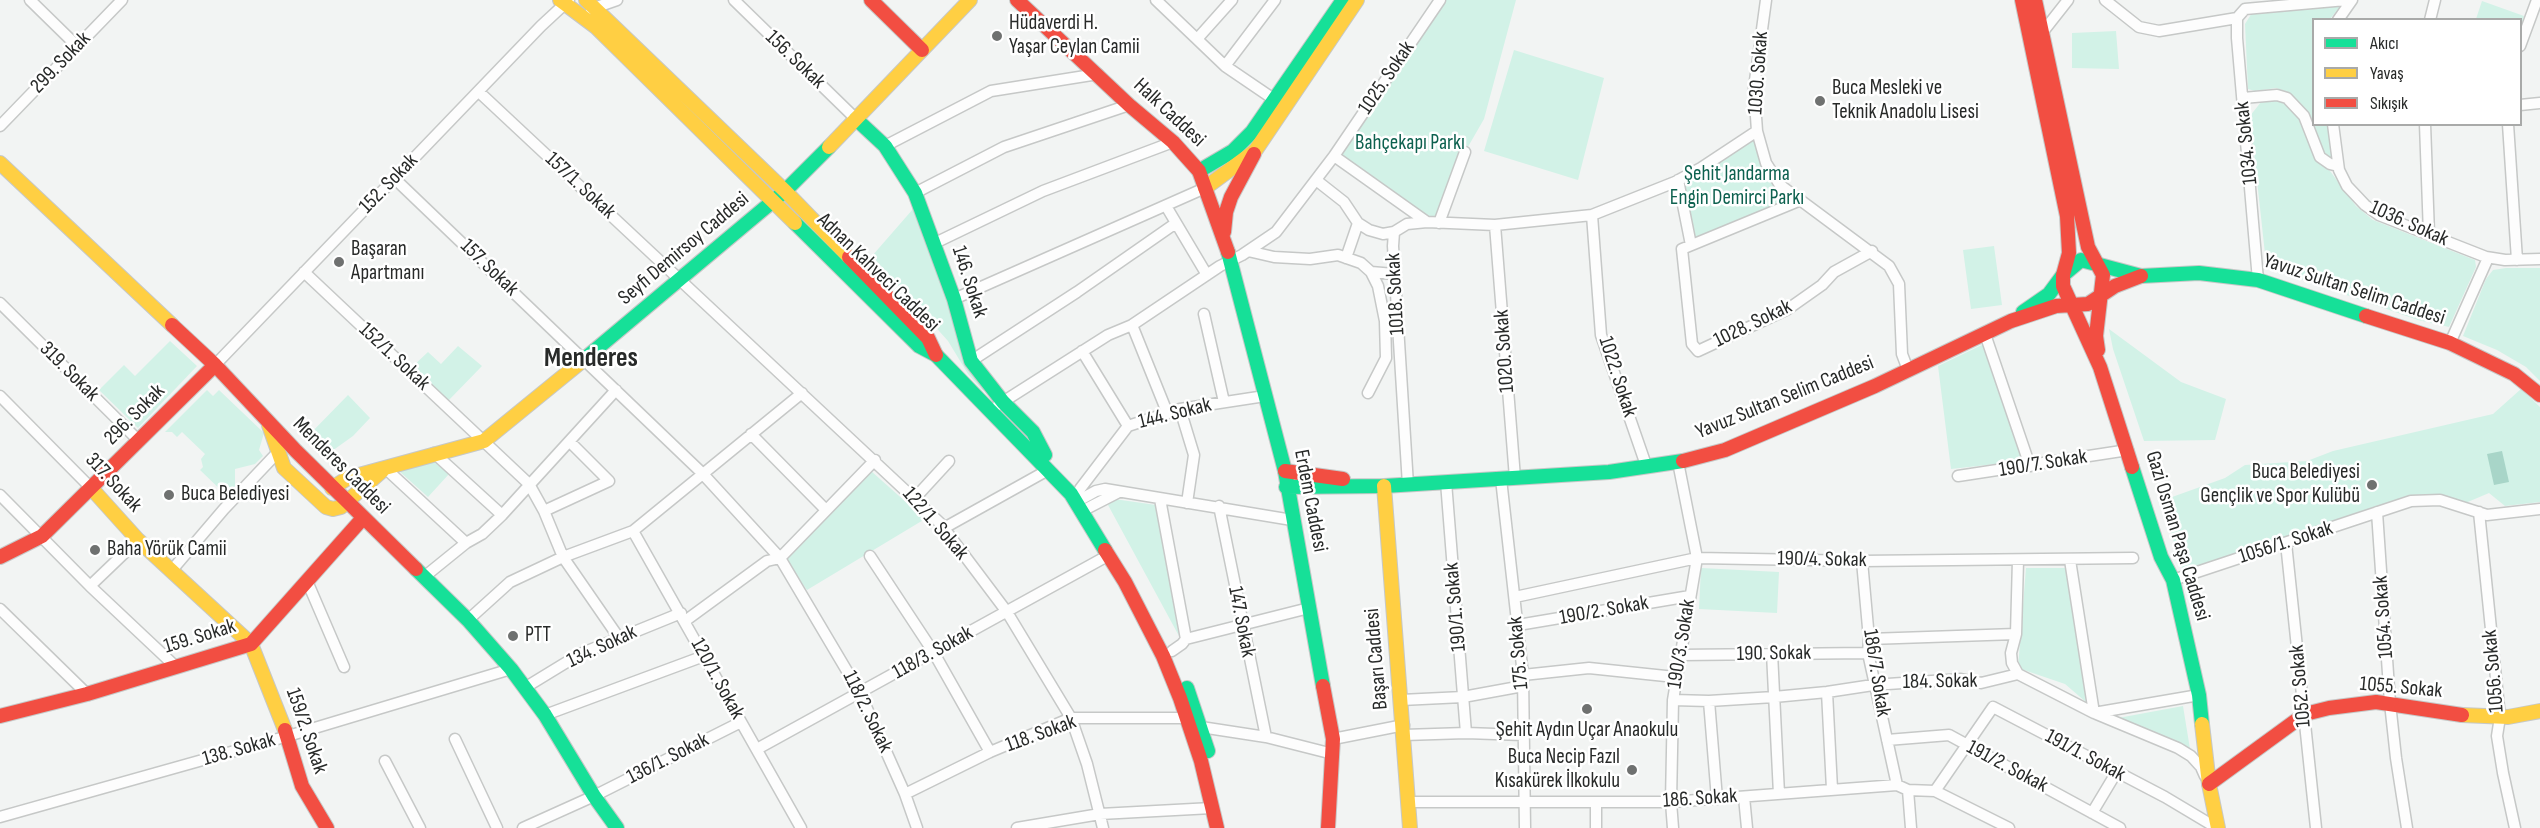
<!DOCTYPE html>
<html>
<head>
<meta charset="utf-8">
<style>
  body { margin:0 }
  #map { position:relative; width:2540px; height:828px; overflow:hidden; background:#f2f4f3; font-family:"Sofia Sans Condensed",sans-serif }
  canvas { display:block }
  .legend { position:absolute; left:2312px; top:18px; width:210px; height:108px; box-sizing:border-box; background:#fff; border:2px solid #a9aaa9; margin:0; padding:8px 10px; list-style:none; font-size:18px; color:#282a29 }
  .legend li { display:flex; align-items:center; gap:12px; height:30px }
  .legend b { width:30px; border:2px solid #a9aaa9 }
</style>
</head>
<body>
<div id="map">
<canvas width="2540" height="828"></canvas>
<ul class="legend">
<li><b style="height:8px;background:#16e098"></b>Akıcı</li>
<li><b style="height:8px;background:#ffcf43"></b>Yavaş</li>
<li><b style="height:8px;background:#f24e42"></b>Sıkışık</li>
</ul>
</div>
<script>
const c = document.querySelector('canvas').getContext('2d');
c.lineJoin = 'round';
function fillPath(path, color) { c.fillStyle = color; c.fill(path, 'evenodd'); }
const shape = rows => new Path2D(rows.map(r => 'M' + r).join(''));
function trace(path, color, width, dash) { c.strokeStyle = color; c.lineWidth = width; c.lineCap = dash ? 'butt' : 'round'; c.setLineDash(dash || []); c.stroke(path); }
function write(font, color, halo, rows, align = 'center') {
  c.font = font + ' "Sofia Sans Condensed",sans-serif'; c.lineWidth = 5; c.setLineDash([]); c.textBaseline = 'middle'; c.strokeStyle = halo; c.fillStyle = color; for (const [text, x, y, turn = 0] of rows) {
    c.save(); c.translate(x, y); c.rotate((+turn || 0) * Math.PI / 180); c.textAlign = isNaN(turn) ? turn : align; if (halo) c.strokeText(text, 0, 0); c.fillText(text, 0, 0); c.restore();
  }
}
const green = shape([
  [1440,0,1516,0,1484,119,1465,152,1439,223,1427,222,1334,156],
  [2482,1,2524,16,2521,27,2520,20,2476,19],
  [2342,4,2330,19,2314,20,2314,124,2329,125,2333,159,2324,156,2308,119,2299,103,2288,92,2276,88,2255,91,2248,89,2245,24,2255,8],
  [2116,31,2119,69,2072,68,2072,33],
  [1514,50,1604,78,1578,180,1484,151],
  [2275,99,2293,109,2304,127,2316,159,2330,171,2356,206,2373,220,2475,260,2476,267,2449,327,2418,320,2272,269,2266,263,2250,116,2261,102],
  [1757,131,1766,163,1801,200,1691,245,1678,180],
  [913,209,987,392,982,390,968,374,948,341,872,256],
  [1994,246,2002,305,1971,309,1963,250],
  [2506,268,2540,268,2540,381,2526,367,2497,350,2463,336,2486,279,2493,270],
  [2109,329,2181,382,2226,399,2215,440,2144,441,2113,349],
  [170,341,197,366,138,428,99,390,124,365,135,376],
  [1984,344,2022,461,1951,469,1938,366],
  [458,346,482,366,448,401,412,367,428,352,441,364],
  [2521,389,2540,407,2540,502,2505,506,2489,493,2463,504,2437,494,2408,496,2183,571,2161,501,2225,478,2245,465,2307,461,2333,451,2493,414],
  [207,390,213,396,219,390,264,433,259,450,263,456,255,464,235,469,235,486,227,496,200,470,203,467,201,459,205,454,182,432,177,437,172,432,165,432],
  [348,395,370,418,353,436,325,456,307,437],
  [434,462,449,474,428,497,399,471],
  [871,471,925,519,807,590,784,559],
  [1114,499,1156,505,1179,636,1108,505],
  [1701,568,1779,572,1777,613,1699,609],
  [2026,568,2067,568,2086,702,2065,684,2018,668],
  [2183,706,2190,749,2118,718]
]);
const water = shape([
  [2502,451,2509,482,2494,485,2487,454]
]);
const street = shape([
  [30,0,78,47],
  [734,0,856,119],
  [1156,0,1225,66,1275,100],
  [1766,0,1754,88,1757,131,1766,163,1780,185,1889,266,1899,284,1902,354,1908,370],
  [2105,0,2139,27,2159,31,2237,18],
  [591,9,617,0],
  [2245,9,2237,18,2237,38,2258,280],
  [2245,9,2346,0],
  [2338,20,2352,0],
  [2430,20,2435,0],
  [2042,33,2068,0],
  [1198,38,1232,0],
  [2520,46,2537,0],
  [1225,66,1275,0],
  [479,92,940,523,1007,612,1071,718,1087,764,1103,828],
  [2243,98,2277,95,2287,98,2304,116,2320,157,2330,164,2338,166],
  [2520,105,2540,103],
  [2333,124,2339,170,2347,186,2365,205,2379,215,2486,257,2505,260,2540,259],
  [2425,124,2429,234],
  [2508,124,2517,260],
  [0,126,122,0],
  [885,146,991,91,1098,74],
  [1334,156,1427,222],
  [394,178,702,473,780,558,860,693,905,794,917,828],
  [1316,180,1344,202,1358,223,1369,230,1383,234,1394,232],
  [1678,180,1691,245],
  [915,193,1004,147,1129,105],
  [1801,200,1682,249,1692,344,1698,351,1788,309,1822,285,1834,272,1872,251],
  [1166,206,1207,275],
  [1592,215,1601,335,1646,465],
  [1439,223,1465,152],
  [1495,225,1515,478],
  [935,243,1043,191,1173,142],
  [1248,251,1274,257,1310,259,1338,255,1361,263,1371,272,1378,286,1385,321,1386,358,1368,393],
  [1346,258,1358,223],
  [304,272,529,484,544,511,563,557,619,638],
  [1371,272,1394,274],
  [954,299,1205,188],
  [0,303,139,441],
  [1204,314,1224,402],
  [1132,325,1167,412],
  [1985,334,2030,466],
  [2450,343,2488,258],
  [1082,351,1128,426],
  [971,361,1077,292,1176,223],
  [215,365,541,26,569,0],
  [0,396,92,489],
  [998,405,1108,335,1132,325,1220,266,1242,255,1276,232,1334,156,1440,0],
  [1180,409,1194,455,1187,503],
  [751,434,826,510],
  [434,453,502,515],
  [385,468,466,543],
  [1958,476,2128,450],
  [1501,479,1523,675,1525,828],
  [1446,482,1466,733],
  [1408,485,1393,246,1394,232,1407,224,1427,222,1495,225,1592,215,1675,182,1701,168,1757,131],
  [1080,489,1128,426,1180,409,1265,396],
  [0,495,90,586,176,667],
  [915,498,949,461],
  [1160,499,1186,639],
  [1076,502,1096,491,1105,489,1292,520],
  [1219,506,1266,737],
  [544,511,609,481,570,442],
  [1082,511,1117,493],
  [2377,512,2390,703,2396,758,2407,828],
  [2479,512,2500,717,2497,736,2503,773,2515,828],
  [944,528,1048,470],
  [633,531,801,828],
  [2286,543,2316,828],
  [870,556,934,653,990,752],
  [2018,560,2016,634,2011,653,2012,663,2018,674],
  [2070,560,2094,713],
  [1862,561,1869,639,1868,653,1897,785],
  [172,570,224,509,278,452],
  [424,577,466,543,482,534,502,515,616,390],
  [2173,580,2411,501,2440,500,2487,515,2540,509],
  [307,581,344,667],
  [90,586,138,540],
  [1515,597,1697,558,1862,561,2133,558],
  [0,609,87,694],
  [468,620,510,582,563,557,633,531,802,393],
  [685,621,767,561,780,558,875,460],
  [1518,625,1690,596],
  [1869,639,2016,634],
  [1172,651,1182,644,1186,639,1309,608],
  [1772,653,1779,794],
  [1680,655,1868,653],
  [1523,675,1589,668,1675,677],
  [526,687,580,654,681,613],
  [1827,692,1832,789],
  [1401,700,1463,697,1523,686],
  [1673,700,1709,701,1774,697,1827,692,1873,685,1961,679,1981,683,2018,674,2094,713,2178,748,2191,756,2201,767,2205,776],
  [1709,701,1717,799],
  [2094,713,2199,695],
  [545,715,704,656],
  [1404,735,1466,733,1523,735],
  [455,739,497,828],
  [1333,739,1404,725],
  [1887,740,1949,735,2120,828],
  [757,749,1109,555],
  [385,761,420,828],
  [1908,790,1911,828],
  [1935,791,1993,707,2165,797,2217,828],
  [905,794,990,752,1071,718,1186,718,1201,727,1266,737,1333,754],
  [1744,797,1747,828],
  [1408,802,1671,802,1897,785,1908,790,1935,791,2009,828],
  [1596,804,1596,828],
  [2092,813,2116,773],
  [0,817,288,736,511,669],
  [523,828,594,796,741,722],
  [1017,828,1100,814,1212,808],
  [1673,828,1671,802,1673,700,1697,558,1678,462]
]);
const fast = shape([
  [856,119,885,146,915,193,954,299,971,361,1003,402,1033,432,1045,455],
  [1199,171,1233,151,1252,132,1343,0],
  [795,223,919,346,936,355,1071,494,1105,550],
  [1228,252,1285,471,1323,686],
  [2023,312,2049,294,2063,275,2081,260,2141,276,2199,273,2258,280,2366,316],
  [582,361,785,191,829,147],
  [2132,467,2161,557,2173,580,2199,695,2202,724],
  [1286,487,1384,486,1609,472,1683,461],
  [416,569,468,620,511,669,545,715,594,796,617,828],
  [1187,688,1208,751]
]);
const slow = shape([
  [560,0,596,27,795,223],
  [586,0,785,191,849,257],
  [829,147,970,0],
  [0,163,172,325],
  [1205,188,1255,151,1357,0],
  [269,425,284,468,326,507,333,509,341,507,383,470],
  [1384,486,1410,828],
  [332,488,348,478,484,441,582,361],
  [92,489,138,540,251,644,285,730],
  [2462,715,2508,717,2540,711],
  [2202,724,2209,784,2218,828]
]);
const jam = shape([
  [871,0,922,50],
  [1017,0,1129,105,1173,142,1199,171,1228,252],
  [2022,0,2067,216,2069,253,2063,275,2063,286,2100,367,2132,467],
  [2035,0,2088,247,2103,275,2096,336,2098,350],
  [1224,232,1226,212,1231,197,1254,154],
  [849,257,928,338,936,355],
  [2366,316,2450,343,2514,374,2540,395],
  [172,325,215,365,296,451,416,569],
  [1683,461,1725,450,1875,386,2011,321,2056,306,2088,304,2115,286,2141,276],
  [1285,471,1343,479],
  [1105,550,1125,582,1163,656,1180,698,1201,761,1217,828],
  [0,557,42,536,215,365],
  [1323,686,1333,739,1328,828],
  [0,716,87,694,251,644,363,518],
  [285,730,302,786,327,828],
  [2209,784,2305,714,2329,708,2376,702,2462,715]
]);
const markers = [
  [997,36,6,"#6f7170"],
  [1820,101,6,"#6f7170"],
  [339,262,6,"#6f7170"],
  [2372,485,6,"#6f7170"],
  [169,495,6,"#6f7170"],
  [95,550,6,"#6f7170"],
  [513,636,6,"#6f7170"],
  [1587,709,6,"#6f7170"],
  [1632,770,6,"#6f7170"]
];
const poiNames = [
  ["Hüdaverdi H.",1009,24],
  ["Yaşar Ceylan Camii",1009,48],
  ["Buca Mesleki ve",1832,89],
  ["Teknik Anadolu Lisesi",1832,113],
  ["Başaran",351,250],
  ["Apartmanı",351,274],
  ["Buca Belediyesi",2360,473,"right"],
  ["Gençlik ve Spor Kulübü",2360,497,"right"],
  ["Buca Belediyesi",181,495],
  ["Baha Yörük Camii",107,550],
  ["PTT",525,636],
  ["Şehit Aydın Uçar Anaokulu",1587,731,"center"],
  ["Buca Necip Fazıl",1620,758,"right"],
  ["Kısakürek İlkokulu",1620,782,"right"]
];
const streetNames = [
  ["156. Sokak",795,60,44],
  ["299. Sokak",61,63,-46],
  ["1030. Sokak",1759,73,-86],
  ["1025. Sokak",1387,78,-56],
  ["Halk Caddesi",1169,113,43],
  ["1034. Sokak",2247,143,-96],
  ["152. Sokak",389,184,-46],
  ["157/1. Sokak",580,186,43],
  ["1036. Sokak",2409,224,24],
  ["Seyfi Demirsoy Caddesi",684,249,-40],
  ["157. Sokak",489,268,44],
  ["Adnan Kahveci Caddesi",878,273,44],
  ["146. Sokak",969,282,72],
  ["Yavuz Sultan Selim Caddesi",2354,290,18],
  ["1018. Sokak",1396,294,-93],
  ["1028. Sokak",1753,324,-26],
  ["1020. Sokak",1505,351,-94],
  ["152/1. Sokak",394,357,43],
  ["319. Sokak",69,372,45],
  ["1022. Sokak",1617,377,72],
  ["Yavuz Sultan Selim Caddesi",1785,398,-22],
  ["144. Sokak",1175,414,-14],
  ["296. Sokak",135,415,-45],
  ["190/7. Sokak",2043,464,-9],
  ["Menderes Caddesi",341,466,45],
  ["317. Sokak",113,483,47],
  ["Erdem Caddesi",1310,501,79],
  ["122/1. Sokak",935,524,49],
  ["Gazi Osman Paşa Caddesi",2177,536,73],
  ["1056/1. Sokak",2286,543,-18],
  ["190/4. Sokak",1822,560,1],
  ["190/1. Sokak",1456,607,-95],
  ["190/2. Sokak",1604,611,-10],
  ["1054. Sokak",2384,617,-94],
  ["147. Sokak",1241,622,79],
  ["159. Sokak",200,637,-17],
  ["190/3. Sokak",1682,644,-81],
  ["134. Sokak",602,647,-25],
  ["118/3. Sokak",933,653,-29],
  ["175. Sokak",1519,653,-95],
  ["190. Sokak",1774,654,-1],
  ["Başarı Caddesi",1377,659,-95],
  ["1056. Sokak",2494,671,-95],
  ["186/7. Sokak",1876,673,81],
  ["120/1. Sokak",717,679,61],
  ["184. Sokak",1940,682,-1],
  ["1052. Sokak",2301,686,-95],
  ["1055. Sokak",2401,688,5],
  ["118/2. Sokak",867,712,64],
  ["159/2. Sokak",306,731,71],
  ["118. Sokak",1041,734,-20],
  ["138. Sokak",239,750,-16],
  ["191/1. Sokak",2085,756,28],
  ["136/1. Sokak",668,759,-27],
  ["191/2. Sokak",2007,767,28],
  ["186. Sokak",1700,799,-4]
];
const parkNames = [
  ["Bahçekapı Parkı",1410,144],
  ["Şehit Jandarma",1737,175],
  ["Engin Demirci Parkı",1737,199]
];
const districtNames = [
  ["Menderes",591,359]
];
fillPath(green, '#d2f2e7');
fillPath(water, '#a8d5c8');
trace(street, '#c6c8c7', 13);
trace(fast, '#c6c8c7', 16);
trace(slow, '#c6c8c7', 16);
trace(jam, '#c6c8c7', 16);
trace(street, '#fdfdfd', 10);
trace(fast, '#16e098', 14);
trace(slow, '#ffcf43', 14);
trace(jam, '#f24e42', 14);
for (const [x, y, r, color] of markers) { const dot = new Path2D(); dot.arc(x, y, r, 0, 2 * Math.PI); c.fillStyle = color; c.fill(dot); trace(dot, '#fff', 2); }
write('21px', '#282a29', '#fff', poiNames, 'left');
write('21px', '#282a29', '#fff', streetNames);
write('21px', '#0d614f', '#fff', parkNames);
write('bold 27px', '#282a29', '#fff', districtNames);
</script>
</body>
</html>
